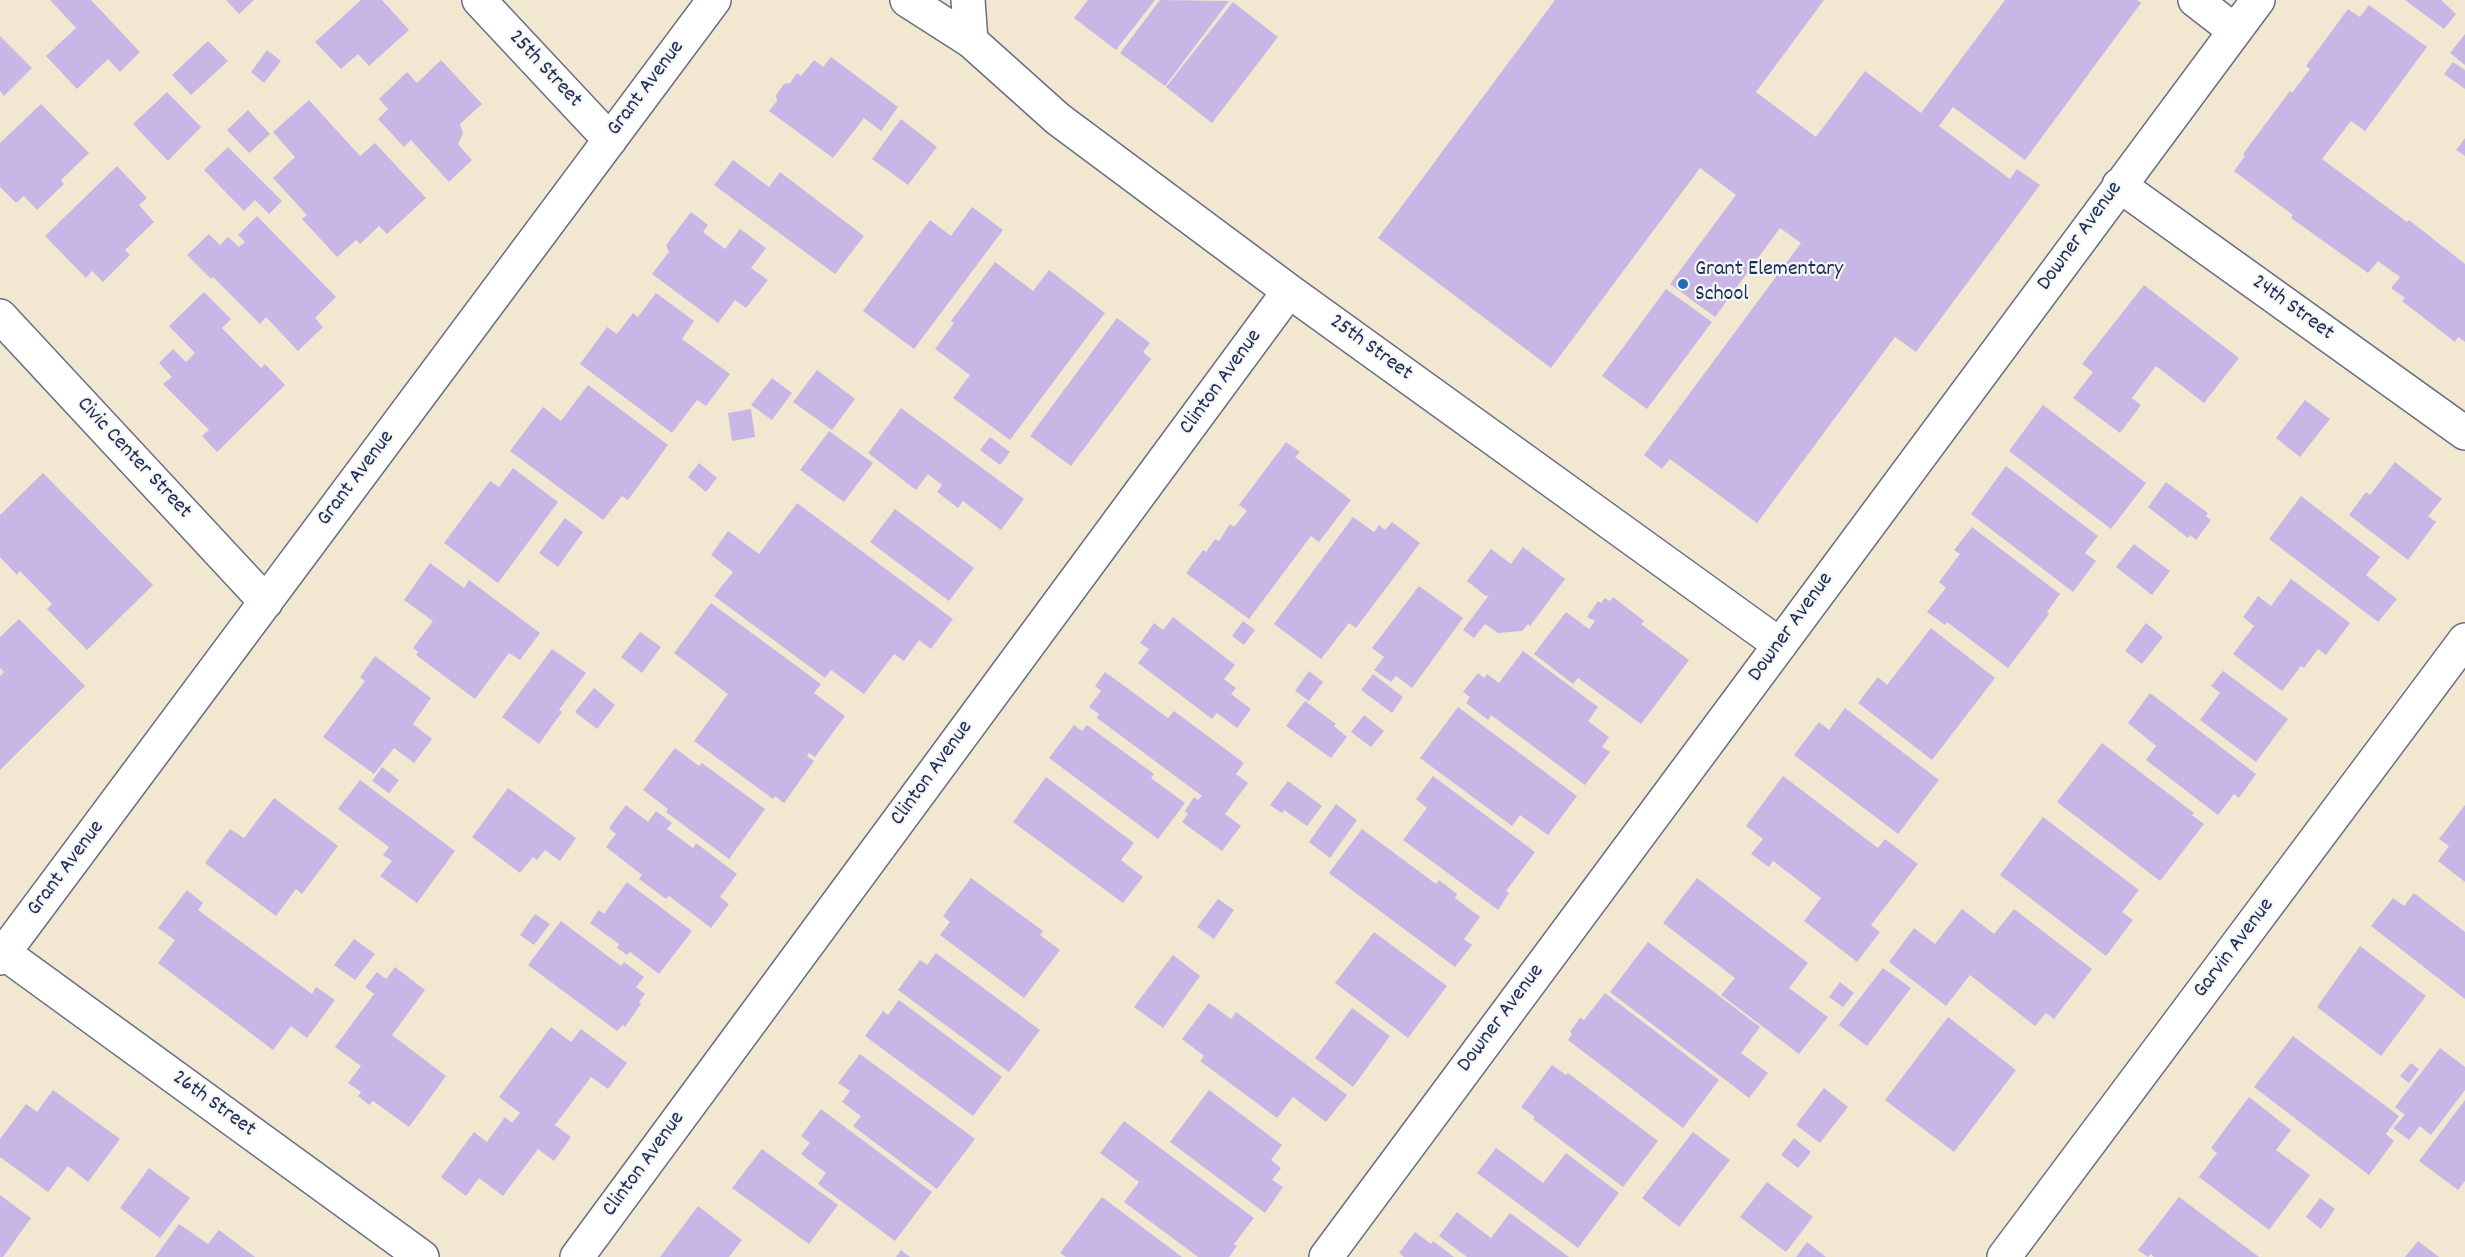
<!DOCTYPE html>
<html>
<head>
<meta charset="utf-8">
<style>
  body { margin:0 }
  canvas { display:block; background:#f2e7d0 }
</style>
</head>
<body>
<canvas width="2465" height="1257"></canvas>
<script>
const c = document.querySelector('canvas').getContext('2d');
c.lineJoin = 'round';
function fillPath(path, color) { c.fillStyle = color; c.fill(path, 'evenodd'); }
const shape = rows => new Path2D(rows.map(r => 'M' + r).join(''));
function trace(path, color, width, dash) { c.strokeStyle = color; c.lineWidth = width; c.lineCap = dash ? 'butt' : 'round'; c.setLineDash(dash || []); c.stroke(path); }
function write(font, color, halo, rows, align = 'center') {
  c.font = font + ' Dekko,sans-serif'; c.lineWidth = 4.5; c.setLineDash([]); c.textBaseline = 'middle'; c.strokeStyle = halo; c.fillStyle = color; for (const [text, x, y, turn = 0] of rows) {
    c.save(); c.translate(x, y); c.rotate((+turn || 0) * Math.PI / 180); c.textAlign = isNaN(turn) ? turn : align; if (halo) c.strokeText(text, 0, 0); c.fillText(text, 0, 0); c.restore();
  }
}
const building = shape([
  [50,0,91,0,140,52,120,72,108,59,77,89,46,56,76,28],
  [226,0,254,0,239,14],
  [361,0,382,0,409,30,369,66,358,54,341,69,315,42],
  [1088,0,1155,0,1116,50,1074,18],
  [1160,0,1229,1,1165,86,1120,53],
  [1555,0,1824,0,1756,92,1816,137,1865,71,1921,113,2005,0,2137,0,2141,3,2025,160,1953,107,1939,126,2010,179,2017,169,2040,185,1916,352,1895,337,1757,523,1670,459,1662,469,1644,455,1801,243,1780,228,1715,317,1670,284,1736,195,1700,168,1551,368,1378,238],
  [2405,0,2441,0,2456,14,2444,29],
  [1233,2,1278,37,1212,123,1166,87],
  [2369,5,2427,47,2365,131,2351,121,2322,159,2407,222,2409,220,2465,264,2465,342,2458,337,2455,342,2402,301,2405,298,2391,288,2400,277,2378,261,2368,273,2291,218,2293,215,2234,171,2245,156,2243,154,2290,91,2292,93,2310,69,2306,66,2348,9,2360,17],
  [2465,34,2465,65,2450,53],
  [0,36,32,68,4,96,0,91],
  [208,41,228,61,191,95,172,75],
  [267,50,281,61,264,83,251,72],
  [831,57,898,107,881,131,864,118,833,158,769,111,777,101,776,95,784,84,790,83,797,73,801,76,814,60,823,67],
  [441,60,482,104,460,124,463,133,458,144,472,160,449,182,411,140,404,147,378,119,388,109,379,99,407,72,417,83],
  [2453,62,2465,70,2465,89,2444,74],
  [167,92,201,127,168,161,133,124],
  [309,100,360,156,375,143,426,198,387,234,379,226,360,244,356,240,337,257,302,219,307,215,273,178,295,157,273,132],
  [41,104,89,153,61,180,64,184,37,210,24,196,16,203,0,187,0,143],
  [248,110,270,134,249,153,227,130],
  [901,119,937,147,908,185,872,159],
  [2465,138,2465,156,2456,150],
  [228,147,282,201,269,214,255,200,244,211,204,170],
  [733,160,769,187,780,172,864,236,835,274,714,185],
  [117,166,147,198,139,205,154,222,125,250,130,255,103,282,92,271,86,278,45,236],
  [972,207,1003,230,914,349,863,311,930,220,951,236],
  [691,212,708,225,703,232,725,249,740,229,766,248,751,268,768,280,746,308,735,300,718,323,652,274,669,252,666,245],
  [257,216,336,297,315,318,323,327,298,351,266,317,260,324,213,277,211,279,187,255,209,234,220,245,228,237,239,247,245,242,238,235],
  [995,262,1033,291,1049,270,1105,313,1010,440,953,398,970,375,935,349,954,323,951,321],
  [2144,285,2239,358,2204,403,2156,366,2132,398,2141,405,2120,433,2073,398,2093,372,2082,364],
  [1666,289,1712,322,1647,409,1602,376],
  [204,292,231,319,222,328,261,368,265,364,285,385,217,452,202,436,209,430,163,384,172,377,159,363,173,349,186,362,195,353,169,326],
  [656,293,694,321,682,339,730,374,706,406,697,400,672,433,580,364,607,327,617,334,633,313,638,317],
  [1117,318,1150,343,1143,352,1151,359,1071,466,1030,436],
  [817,370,855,399,832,430,793,402],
  [772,378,792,393,772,420,751,405],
  [588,385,668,445,628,500,622,496,603,520,510,451,543,407,561,421],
  [2305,400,2330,419,2300,457,2276,438],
  [2043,405,2146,483,2111,529,2009,451],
  [901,408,1024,499,1001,530,963,501,958,508,937,492,942,485,928,474,916,490,868,453],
  [751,409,755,437,732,441,728,413],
  [829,431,873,463,844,502,800,470],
  [990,437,1010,452,1000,465,980,450],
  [1286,442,1300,452,1295,457,1351,500,1319,542,1311,536,1249,619,1186,573,1203,550,1206,552,1215,539,1219,541,1230,524,1234,527,1247,511,1239,505],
  [2395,462,2442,499,2428,516,2436,522,2408,560,2349,515,2366,492,2370,495],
  [699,463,717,478,706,492,688,477],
  [2006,466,2098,536,2085,553,2096,561,2073,592,1971,514],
  [513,468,558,502,498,583,444,543,490,481,499,487],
  [43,473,153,585,87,650,47,609,52,604,20,571,17,575,0,557,0,515],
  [2166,482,2208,513,2206,516,2211,520,2196,540,2190,535,2188,538,2148,507],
  [2301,496,2380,557,2366,575,2397,599,2378,622,2269,539],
  [797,503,953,619,931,649,919,640,904,661,894,654,864,694,831,670,825,678,714,596,733,572,711,555,728,531,759,554],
  [895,509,974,568,949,601,870,542],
  [1353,517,1374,532,1379,525,1385,530,1392,522,1420,543,1356,628,1349,623,1321,659,1274,624],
  [565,518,583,532,558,567,539,553],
  [1972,527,2060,594,2047,612,2049,614,2008,668,1947,622,1945,625,1927,612,1946,588,1939,582,1960,554,1954,550],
  [2134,544,2170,571,2152,595,2116,567],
  [1523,547,1565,579,1530,626,1528,624,1522,631,1498,633,1485,624,1474,638,1463,630,1489,595,1486,596,1467,581,1491,549,1511,564],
  [430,563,464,588,469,580,540,633,520,660,509,653,475,699,416,655,418,652,413,648,433,621,404,600],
  [2291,579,2350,623,2326,655,2318,649,2304,668,2301,666,2282,691,2233,654,2254,626,2243,617,2258,596,2271,606],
  [1419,586,1463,618,1412,688,1396,676,1391,682,1374,670,1384,657,1372,648],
  [1613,597,1644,621,1641,624,1689,660,1641,724,1578,678,1573,684,1534,654,1566,612,1589,629,1595,621,1587,617,1598,601,1601,603,1605,598,1610,601],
  [711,603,821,684,814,693,845,716,815,757,809,753,807,756,814,761,784,803,775,796,773,799,694,741,728,694,674,653],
  [1173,617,1235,665,1224,679,1236,688,1231,694,1251,709,1237,728,1217,713,1212,719,1138,663,1149,649,1140,643,1154,623,1163,630],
  [19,619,85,686,0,770,0,676,4,672,0,668,0,637],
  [1243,621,1255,630,1244,645,1232,636],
  [2146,623,2163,637,2142,664,2125,651],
  [1931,628,1995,678,1932,760,1858,703,1878,677,1887,685],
  [640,632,661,647,642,673,621,657],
  [552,649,586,673,559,710,562,712,539,744,502,717],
  [1523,651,1598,707,1588,721,1609,737,1602,747,1610,752,1585,785,1491,715,1488,720,1466,703,1470,697,1463,692,1478,673,1484,678,1487,674,1499,683],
  [375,656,431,698,413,724,432,739,414,763,394,748,374,774,323,737,365,681,360,677],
  [1309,671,1323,682,1309,701,1295,691],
  [2223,671,2288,719,2256,762,2200,720,2220,693,2211,686],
  [1105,672,1168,718,1174,711,1244,763,1236,774,1248,783,1225,814,1241,826,1222,851,1182,822,1188,814,1185,811,1194,797,1198,800,1202,796,1097,718,1099,714,1089,707,1101,691,1095,686],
  [1373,674,1403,697,1392,713,1361,690],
  [594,688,615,705,597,729,575,712],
  [2150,693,2256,774,2239,798,2234,794,2218,815,2146,760,2156,746,2128,723],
  [1305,701,1336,724,1334,726,1347,737,1331,758,1286,726],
  [1458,707,1577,796,1548,835,1520,815,1512,826,1420,758],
  [1845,708,1939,780,1898,834,1794,755,1819,722,1829,730],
  [1364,715,1384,731,1371,747,1351,732],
  [1074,725,1082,731,1087,725,1154,774,1151,778,1185,803,1158,839,1049,758],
  [2102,743,2194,813,2192,815,2204,824,2160,881,2057,802],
  [675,748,699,766,702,763,765,809,729,859,666,812,668,809,643,790],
  [382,767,399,780,389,793,372,781],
  [1433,776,1535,852,1506,891,1509,893,1498,910,1403,840,1427,808,1416,799],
  [1783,776,1878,848,1885,839,1918,864,1871,925,1880,932,1857,962,1804,921,1821,898,1773,861,1769,867,1751,854,1763,839,1746,826],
  [1046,777,1134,843,1121,860,1143,877,1123,903,1013,822],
  [360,780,455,851,417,903,380,876,392,861,383,855,389,847,338,809],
  [1288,781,1322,806,1307,826,1284,810,1282,813,1270,805],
  [508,788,576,838,560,861,545,850,537,860,533,857,520,873,472,837],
  [274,798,338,846,302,894,296,889,276,916,205,863,230,829,244,838],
  [1336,804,1357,820,1330,858,1309,842],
  [626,805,648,822,656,811,672,823,667,829,693,848,696,843,737,874,720,897,729,904,711,928,669,896,666,899,639,879,642,875,606,847,616,834,609,828],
  [2465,805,2465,882,2438,861,2449,846,2439,839],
  [2043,817,2139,890,2122,912,2133,920,2106,956,2000,875],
  [1362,829,1436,884,1439,880,1457,894,1455,898,1480,917,1464,939,1472,945,1455,967,1329,873],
  [971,878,1043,931,1040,935,1060,950,1024,998,940,935,950,922,943,916],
  [1697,878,1808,963,1789,988,1828,1017,1799,1054,1721,995,1735,978,1663,923],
  [627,882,692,931,659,974,630,952,627,955,617,948,619,944,590,923,599,910,604,914],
  [187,890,203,903,198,910,312,994,316,987,335,1000,307,1038,291,1026,273,1050,158,963,175,940,158,928],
  [2414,893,2465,932,2465,999,2371,926,2393,898,2404,906],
  [1218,899,1234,910,1214,939,1197,927],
  [1962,909,1994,934,2014,909,2092,969,2054,1019,2046,1013,2035,1026,1970,975,1946,1006,1889,962,1914,928,1935,944],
  [535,914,550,924,534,945,520,935],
  [561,921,621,966,624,962,644,977,636,987,645,994,639,1002,641,1004,625,1027,623,1025,617,1031,528,965],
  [1374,932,1447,986,1408,1038,1335,983],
  [354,939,375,954,355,980,334,965],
  [1648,942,1760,1027,1741,1053,1768,1073,1749,1098,1610,992],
  [2360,946,2426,996,2381,1056,2317,1007],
  [936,953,1040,1030,1009,1072,898,990,920,960,927,965],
  [1173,955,1200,976,1163,1028,1134,1007],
  [395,967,425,990,392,1035,446,1076,409,1127,373,1101,369,1105,358,1096,361,1092,348,1083,361,1066,335,1047,374,994,365,987,377,972,386,979],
  [1883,968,1911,988,1867,1046,1839,1025],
  [1840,982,1854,993,1843,1007,1829,997],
  [1605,993,1719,1080,1683,1128,1568,1040,1572,1034,1570,1032,1580,1018,1584,1020],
  [899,1000,1002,1077,973,1116,865,1036,883,1011,888,1015],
  [1209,1003,1231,1019,1236,1012,1347,1095,1326,1122,1293,1097,1277,1118,1200,1061,1204,1056,1182,1039],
  [1352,1008,1390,1036,1353,1087,1315,1058],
  [1948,1017,2016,1070,1954,1152,1885,1100],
  [551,1027,571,1042,581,1029,627,1063,608,1089,591,1077,555,1125,571,1137,554,1161,538,1149,503,1196,479,1178,466,1196,441,1177,474,1132,487,1142,505,1117,512,1123,520,1113,499,1097],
  [2293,1036,2399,1116,2386,1134,2394,1141,2369,1175,2254,1087],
  [2440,1048,2465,1067,2465,1090,2431,1135,2420,1126,2409,1140,2393,1128,2405,1115,2395,1107],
  [860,1054,975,1139,937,1189,853,1126,861,1116,842,1102,850,1091,838,1083],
  [2411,1063,2419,1069,2409,1083,2400,1076],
  [1552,1065,1566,1075,1568,1073,1658,1141,1623,1187,1533,1119,1535,1117,1521,1107],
  [1824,1088,1848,1107,1820,1143,1796,1125],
  [53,1090,120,1139,88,1182,68,1166,48,1192,0,1157,0,1139,26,1104,37,1112],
  [1209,1090,1282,1145,1271,1160,1281,1168,1272,1180,1283,1187,1265,1213,1170,1142],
  [2249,1097,2291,1130,2276,1150,2310,1175,2269,1230,2199,1177,2217,1153,2211,1148],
  [2465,1100,2465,1181,2458,1190,2419,1161],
  [821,1109,932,1192,895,1241,818,1184,826,1173,801,1154,810,1143,801,1136],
  [1124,1121,1254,1218,1234,1244,1237,1246,1229,1257,1198,1257,1124,1202,1139,1182,1100,1153],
  [1693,1132,1730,1160,1679,1227,1642,1198],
  [1794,1138,1811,1152,1798,1168,1781,1155],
  [1496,1148,1543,1183,1566,1153,1619,1193,1578,1248,1477,1173],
  [762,1149,838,1205,809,1244,732,1188],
  [149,1168,190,1198,160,1238,120,1208],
  [1767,1182,1813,1217,1786,1252,1740,1217],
  [0,1195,31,1218,3,1257,0,1257],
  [1102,1197,1182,1257,1066,1257,1060,1253],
  [2179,1197,2259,1257,2154,1257,2151,1254,2148,1257,2138,1250],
  [2320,1198,2335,1209,2321,1229,2306,1217],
  [698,1206,742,1240,729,1257,660,1257],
  [1457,1212,1491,1238,1510,1213,1569,1257,1467,1257,1439,1236],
  [179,1224,208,1244,219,1230,255,1257,155,1257],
  [1415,1232,1431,1244,1433,1241,1454,1257,1404,1257,1399,1253],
  [2418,1241,2439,1257,2405,1257],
  [1807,1242,1826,1257,1796,1257],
  [901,1250,910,1257,896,1257]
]);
const minor = shape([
  [479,0,610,140],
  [907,0,971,41,1058,119,1289,291,1780,645],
  [968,0,971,41],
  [2195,0,2235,31],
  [2119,185,2465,433],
  [0,316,266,602],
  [4,953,422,1257],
  [0,958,714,0],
  [577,1257,1289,291],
  [1326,1257,2258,0]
]);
const tertiary = shape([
  [2004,1257,2465,640]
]);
const markers = [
  [1683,284,6,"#1f6fb2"]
];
const streetNames = [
  ["25th Street",544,70,47],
  ["Grant Avenue",647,89,-53],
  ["Downer Avenue",2081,237,-54],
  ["24th Street",2292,309,36],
  ["25th Street",1370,349,36],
  ["Clinton Avenue",1222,383,-54],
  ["Civic Center Street",133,459,47],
  ["Grant Avenue",357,479,-53],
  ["Downer Avenue",1792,628,-54],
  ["Clinton Avenue",933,774,-54],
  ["Grant Avenue",67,869,-53],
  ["Garvin Avenue",2235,949,-53],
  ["Downer Avenue",1502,1019,-53],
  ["26th Street",213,1105,36],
  ["Clinton Avenue",645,1165,-54]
];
const poiNames = [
  ["Grant Elementary",1695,271],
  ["School",1695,296]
];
fillPath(building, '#c8b7e6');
trace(minor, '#666f86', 36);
trace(tertiary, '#666f86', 36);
trace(minor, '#fff', 33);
trace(tertiary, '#fff', 33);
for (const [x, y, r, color] of markers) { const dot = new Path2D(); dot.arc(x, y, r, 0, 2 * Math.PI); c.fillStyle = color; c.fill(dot); trace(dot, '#f6f6f2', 2); }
write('22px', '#1b2f5e', '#f6f6f2', streetNames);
write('22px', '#1b2f5e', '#f6f6f2', poiNames, 'left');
</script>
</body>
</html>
